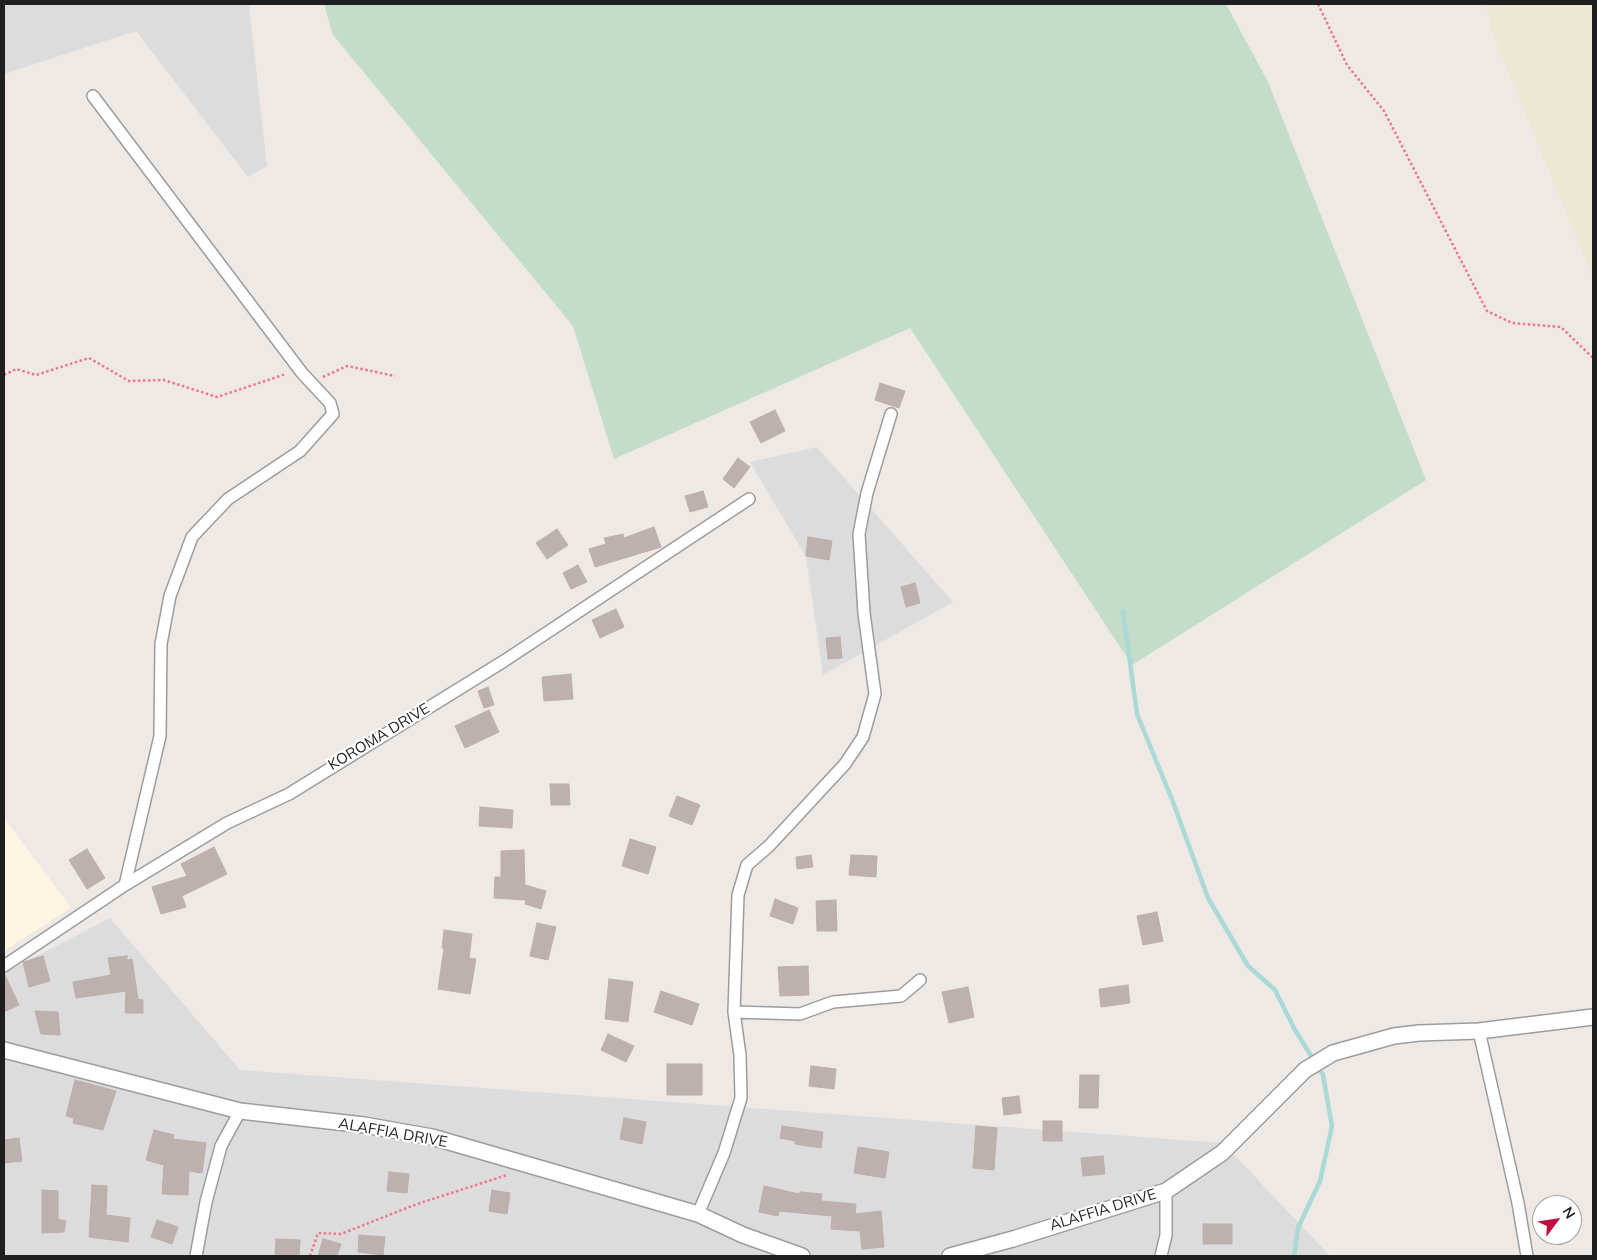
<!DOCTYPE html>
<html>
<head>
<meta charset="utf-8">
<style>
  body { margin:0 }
  #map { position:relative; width:1597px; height:1260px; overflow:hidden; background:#efe9e6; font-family:Mulish,sans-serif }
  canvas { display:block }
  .frame { position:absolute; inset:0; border:5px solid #1f1f1f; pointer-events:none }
  .north { position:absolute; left:1532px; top:1195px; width:50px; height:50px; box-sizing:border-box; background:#fff; border:1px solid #a5a5a5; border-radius:50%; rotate:59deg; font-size:14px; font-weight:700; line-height:20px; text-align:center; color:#1f1f1f }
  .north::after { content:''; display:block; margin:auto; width:18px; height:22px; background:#be0f41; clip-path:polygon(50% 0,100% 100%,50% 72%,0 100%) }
</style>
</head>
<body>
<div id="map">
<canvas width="1597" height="1260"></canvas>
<div class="frame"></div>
<div class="north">N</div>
</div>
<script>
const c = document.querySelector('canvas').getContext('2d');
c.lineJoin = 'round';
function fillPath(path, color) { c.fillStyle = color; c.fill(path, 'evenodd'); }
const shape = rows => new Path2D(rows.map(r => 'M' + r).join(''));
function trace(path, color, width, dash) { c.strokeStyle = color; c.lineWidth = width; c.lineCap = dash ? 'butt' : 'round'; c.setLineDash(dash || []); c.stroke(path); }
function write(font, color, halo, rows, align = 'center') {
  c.font = font + ' Mulish,sans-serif'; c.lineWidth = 4.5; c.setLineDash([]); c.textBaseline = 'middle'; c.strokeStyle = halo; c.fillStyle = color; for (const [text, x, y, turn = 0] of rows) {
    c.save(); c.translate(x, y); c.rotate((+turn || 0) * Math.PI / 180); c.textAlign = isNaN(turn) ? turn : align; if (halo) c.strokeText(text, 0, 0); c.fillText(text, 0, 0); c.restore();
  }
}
const residential = shape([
  [4,4,249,4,267,166,248,177,136,31,4,74],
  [817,447,953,602,823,675,806,557,750,462],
  [110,918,240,1070,1223,1143,1330,1256,4,1256,4,973]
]);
const education = shape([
  [4,818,71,908,4,951]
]);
const farmland = shape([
  [1486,4,1593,4,1593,278,1491,30]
]);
const wetland = shape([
  [324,4,1226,4,1268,82,1426,480,1132,665,910,328,614,459,573,326,333,35]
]);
const stream = shape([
  [1123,611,1137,714,1173,802,1208,898,1248,966,1275,990,1295,1030,1323,1075,1332,1126,1320,1181,1298,1228,1294,1256]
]);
const building = shape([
  [880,383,905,391,899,408,875,400,880,383],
  [775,410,785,431,761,443,750,422,775,410],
  [738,458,750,467,734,488,723,479,738,458],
  [703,491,708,507,690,512,685,496,703,491],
  [654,527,661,547,595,567,589,549,606,544,604,538,623,534,624,538,654,527],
  [557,529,568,545,547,559,536,543,557,529],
  [808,537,832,541,829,560,806,556,808,537],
  [578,565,587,582,571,589,563,573,578,565],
  [915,583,920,603,906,607,901,587,915,583],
  [616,609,624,627,600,638,592,620,616,609],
  [840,637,842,658,828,659,826,638,840,637],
  [571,674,573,699,544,701,542,677,571,674],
  [488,687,494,705,484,708,478,691,488,687],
  [489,710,499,732,465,748,455,726,489,710],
  [550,784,569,784,570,805,551,805,550,784],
  [677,796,700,805,692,825,669,816,677,796],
  [480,807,513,810,512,828,479,826,480,807],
  [630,839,656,847,648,874,622,866,630,839],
  [214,847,227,874,182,896,186,907,161,914,152,887,187,876,181,864,214,847],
  [87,849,105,878,87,889,69,860,87,849],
  [524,850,525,885,546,891,541,909,525,904,526,900,494,898,495,877,501,877,501,851,524,850],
  [811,855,813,867,797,869,796,857,811,855],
  [851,855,877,856,876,877,849,875,851,855],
  [775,899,798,908,793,924,770,916,775,899],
  [836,900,837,931,817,931,816,901,836,900],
  [1157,912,1163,941,1143,945,1137,916,1157,912],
  [537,923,556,927,548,960,530,956,537,923],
  [444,930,472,934,469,958,476,959,470,994,438,989,444,948,442,948,444,930],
  [43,956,50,981,29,987,23,962,43,956],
  [127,956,127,960,132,959,138,999,143,1000,143,1013,125,1013,126,991,76,998,73,982,111,975,108,958,127,956],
  [808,966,809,995,780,996,778,967,808,966],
  [4,973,19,1005,4,1012,4,973],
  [609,979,633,982,628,1022,605,1019,609,979],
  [1128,985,1130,1003,1101,1007,1099,989,1128,985],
  [968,987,974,1017,949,1023,942,992,968,987],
  [661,991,699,1004,692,1025,654,1012,661,991],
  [35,1011,58,1012,60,1035,41,1034,35,1011],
  [608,1034,634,1046,626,1062,601,1050,608,1034],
  [667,1064,702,1064,702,1095,667,1095,667,1064],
  [811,1066,836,1069,834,1089,809,1086,811,1066],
  [1080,1075,1099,1075,1098,1108,1079,1108,1080,1075],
  [75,1080,116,1091,103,1130,73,1123,74,1118,66,1116,75,1080],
  [1019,1096,1021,1113,1004,1115,1002,1098,1019,1096],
  [624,1118,646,1122,642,1144,620,1139,624,1118],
  [1043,1121,1062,1121,1062,1141,1043,1141,1043,1121],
  [782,1126,823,1132,821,1148,795,1144,795,1141,780,1138,782,1126],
  [976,1126,997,1128,994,1170,973,1168,976,1126],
  [154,1130,174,1135,173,1139,206,1143,202,1173,189,1171,188,1195,162,1194,164,1165,146,1160,154,1130],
  [19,1138,22,1161,4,1163,4,1140,19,1138],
  [858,1147,889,1152,885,1178,854,1173,858,1147],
  [1103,1156,1105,1174,1083,1176,1081,1158,1103,1156],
  [389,1172,409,1174,407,1193,387,1191,389,1172],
  [92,1185,107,1186,106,1215,130,1218,128,1242,89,1237,92,1185],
  [764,1186,799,1194,800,1192,822,1194,821,1201,856,1204,855,1214,881,1211,884,1247,862,1249,860,1231,831,1229,832,1216,779,1211,778,1216,759,1212,764,1186],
  [42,1190,58,1191,58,1219,66,1221,64,1232,42,1233,42,1190],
  [492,1190,510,1193,507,1214,489,1211,492,1190],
  [157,1220,178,1227,172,1244,151,1237,157,1220],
  [1203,1224,1232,1224,1232,1244,1203,1244,1203,1224],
  [359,1235,385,1237,383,1255,358,1252,359,1235],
  [276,1239,300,1240,299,1256,275,1256,276,1239],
  [323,1239,341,1244,337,1256,318,1256,323,1239]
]);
const path = shape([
  [1318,4,1347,65,1384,111,1487,311,1512,323,1561,327,1593,358],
  [4,375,16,369,36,375,89,358,129,381,164,380,217,397,286,374],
  [323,377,347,366,395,376],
  [310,1256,318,1233,341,1234,417,1204,507,1175]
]);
const minor = shape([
  [93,96,302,373,330,403,333,414,300,451,228,499,192,537,170,596,161,644,160,736,125,885],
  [4,966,125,885,227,823,289,794,504,661,749,499],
  [734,1012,800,1014,833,1002,901,996,920,980],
  [1479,1031,1518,1203,1527,1256],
  [698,1214,724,1153,741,1098,740,1055,734,1012,738,895,747,865,769,846,845,764,863,737,875,694,864,613,859,534,867,493,891,414],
  [196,1256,206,1202,221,1146,240,1111],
  [1161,1256,1166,1235,1166,1191]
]);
const tertiary = shape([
  [4,1050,240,1111,364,1125,432,1137,698,1214,743,1235,802,1256],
  [950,1256,1013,1239,1166,1191,1222,1153,1305,1070,1333,1053,1394,1036,1419,1033,1479,1031,1593,1017]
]);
const streetNames = [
  ["KOROMA DRIVE",379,737,-31],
  ["ALAFFIA DRIVE",393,1133,10],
  ["ALAFFIA DRIVE",1103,1210,-17]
];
fillPath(residential, '#dddcdc');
fillPath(education, '#fdf5e1');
fillPath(farmland, '#ece7d3');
fillPath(wetland, '#c4dcca');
trace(stream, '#aad9d6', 4.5);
fillPath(building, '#bcb1af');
trace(building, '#bfada9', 1);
trace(minor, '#9c9c9c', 14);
trace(tertiary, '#9c9c9c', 18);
trace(path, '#ef768c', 2.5, [2.5, 2.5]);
trace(minor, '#fff', 11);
trace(tertiary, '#fff', 15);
write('15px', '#1f1f1f', '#fff', streetNames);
</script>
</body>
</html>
